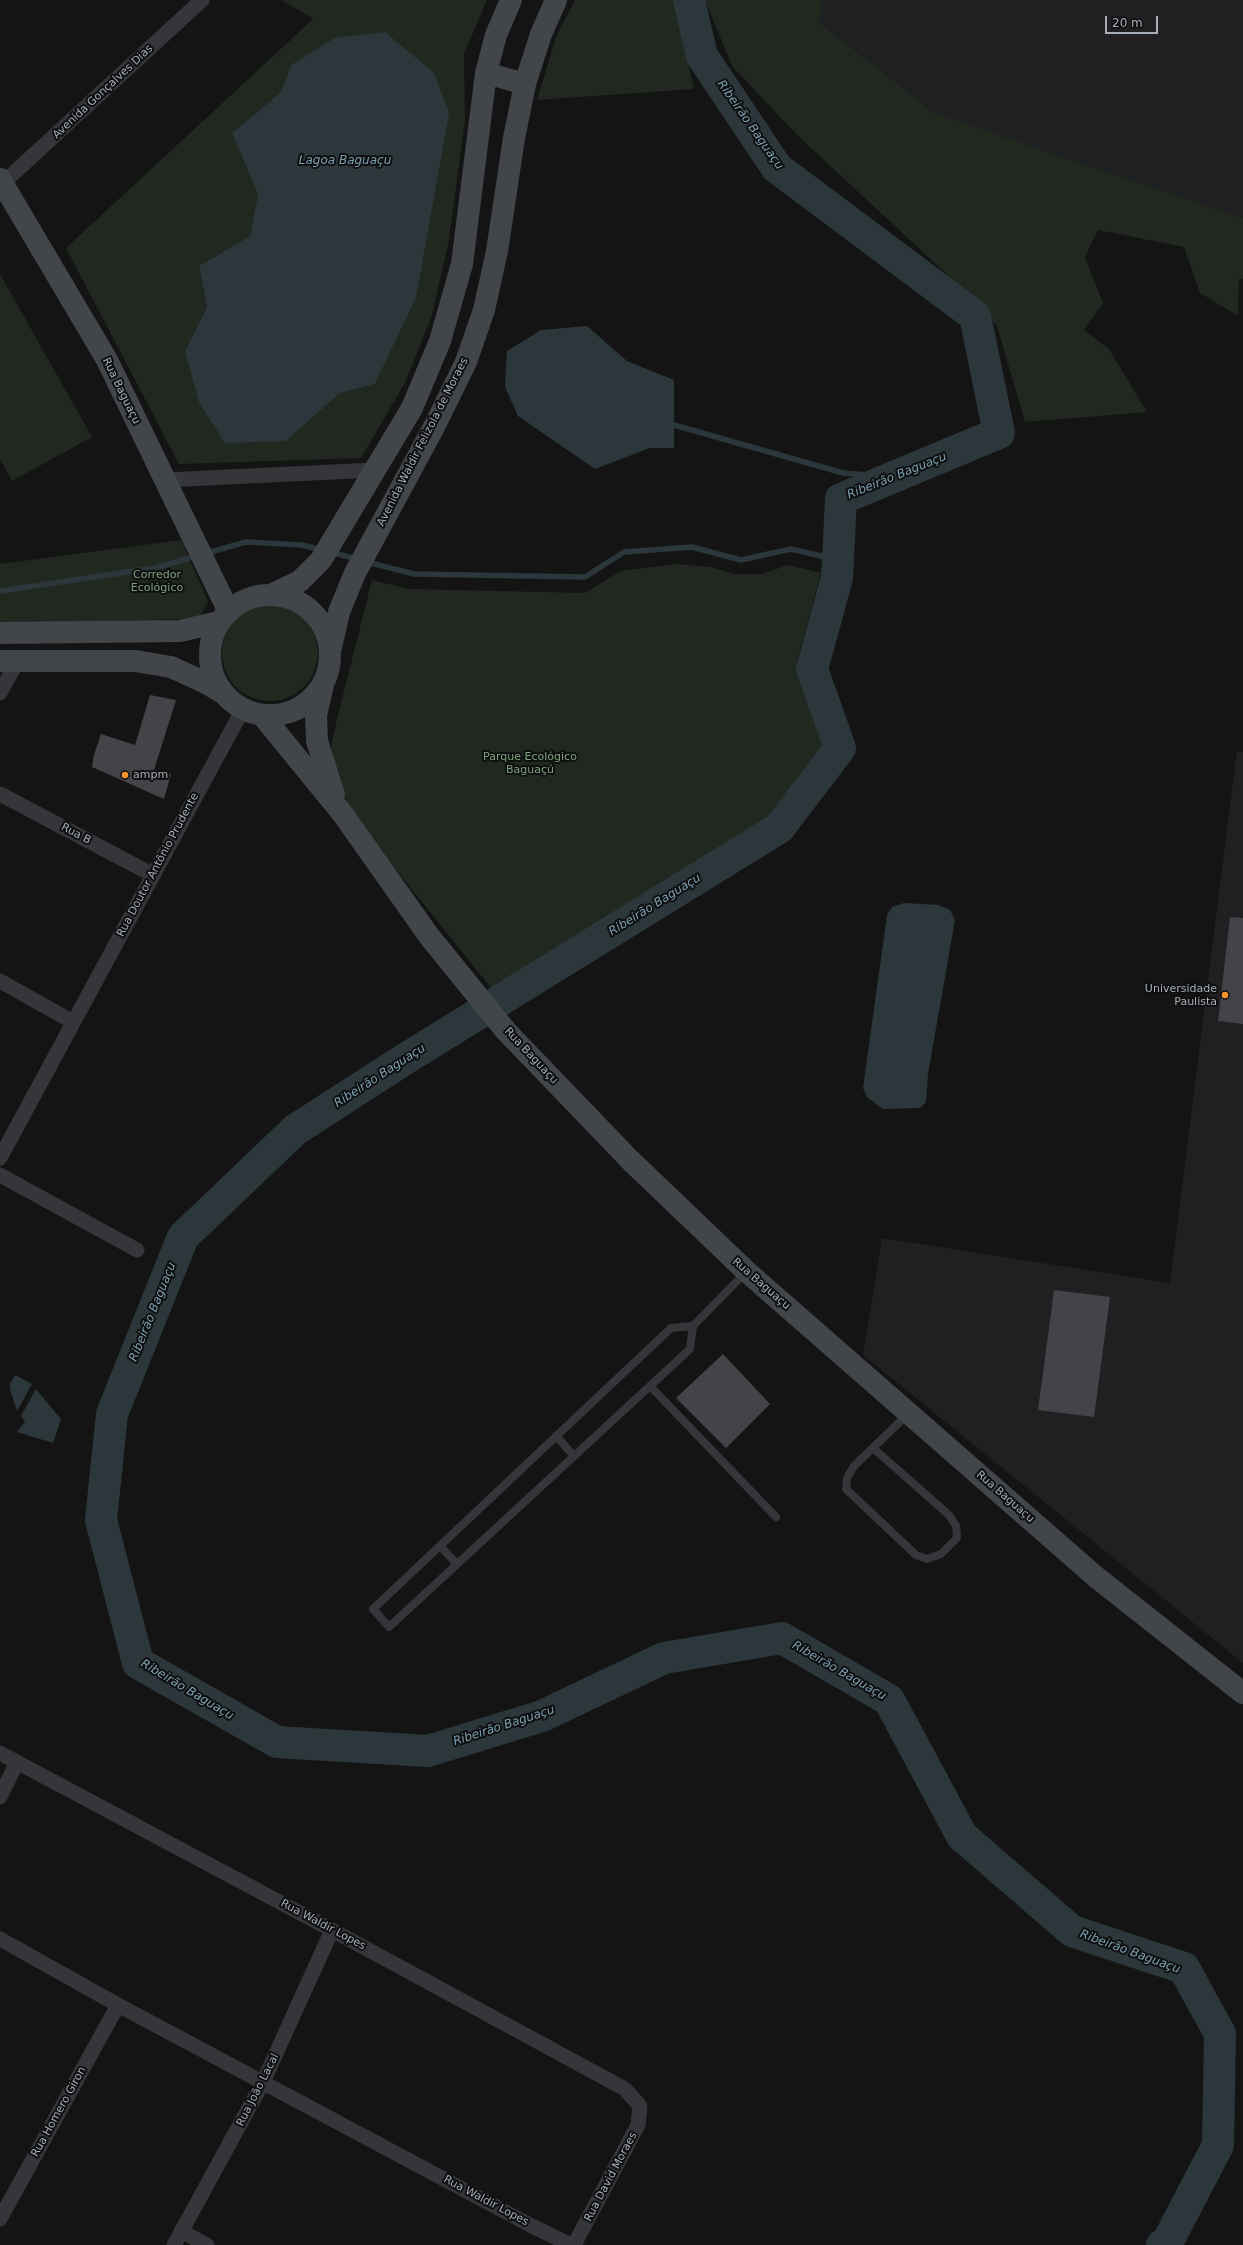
<!DOCTYPE html>
<html>
<head>
<meta charset="utf-8">
<style>
  body { margin:0 }
  #map { position:relative; width:1243px; height:2245px; overflow:hidden; background:#141415; font-family:"DejaVu Sans",sans-serif }
  canvas { display:block }
  .scale { position:absolute; left:1105px; top:16px; width:53px; height:18px; box-sizing:border-box; border:2px solid #a5adb6; border-top:0; padding-left:5px; font-size:12px; line-height:14px; white-space:nowrap; color:#a5adb6; -webkit-text-stroke:3px #0f0f10; paint-order:stroke }
</style>
</head>
<body>
<div id="map">
<canvas width="1243" height="2245"></canvas>
<div class="scale">20 m</div>
</div>
<script>
const c = document.querySelector('canvas').getContext('2d');
c.lineJoin = 'round';
function fillPath(path, color) { c.fillStyle = color; c.fill(path, 'evenodd'); }
const shape = rows => new Path2D(rows.map(r => 'M' + r).join(''));
function trace(path, color, width, dash) { c.strokeStyle = color; c.lineWidth = width; c.lineCap = dash ? 'butt' : 'round'; c.setLineDash(dash || []); c.stroke(path); }
function write(font, color, halo, rows, align = 'center') {
  c.font = font + ' "DejaVu Sans",sans-serif'; c.lineWidth = 4; c.setLineDash([]); c.textBaseline = 'middle'; c.strokeStyle = halo; c.fillStyle = color; for (const [text, x, y, turn = 0] of rows) {
    c.save(); c.translate(x, y); c.rotate((+turn || 0) * Math.PI / 180); c.textAlign = isNaN(turn) ? turn : align; if (halo) c.strokeText(text, 0, 0); c.fillText(text, 0, 0); c.restore();
  }
}
const built = shape([
  [822,0,1243,0,1243,218,935,113,820,23],
  [1237,751,1243,752,1243,1663,863,1355,882,1238,1170,1283]
]);
const green = shape([
  [281,0,487,0,464,54,465,120,449,240,432,315,406,381,361,458,179,464,66,248,313,19],
  [334,38,416,298,375,384,340,393,286,441,185,351,207,307,199,266,250,236,258,194,232,133,281,92,291,65],
  [575,0,675,0,694,89,537,100,556,37],
  [705,0,822,0,820,23,935,113,1243,218,1243,279,1239,279,1238,316,1200,293,1184,247,1098,230,1085,257,1103,303,1084,330,1109,349,1147,412,1025,422,997,326,966,292,798,136,732,66],
  [0,274,92,437,12,481,0,459],
  [181,540,208,601,200,618,0,626,0,564],
  [676,564,710,567,734,574,762,574,788,565,821,573,797,661,825,748,769,818,491,988,353,816,329,757,337,719,372,580,409,589,585,593,621,571],
  '222 653a48 48 0 1 1 96 0a48 48 0 1 1-96 0Z'
]);
const water = shape([
  [385,32,434,73,449,113,416,298,375,384,340,393,286,441,225,443,199,402,185,351,207,307,199,266,250,236,258,194,232,133,281,92,291,65,334,38],
  [587,326,627,361,674,380,674,448,650,448,595,469,518,416,505,387,507,351,541,330],
  [904,903,939,905,950,910,955,920,928,1074,926,1102,920,1108,883,1109,867,1097,863,1088,887,915,892,907],
  [15,1375,32,1384,17,1411,10,1389,10,1384],
  [36,1389,61,1419,53,1443,17,1432,25,1422,21,1416]
]);
const stream = shape([
  [674,425,843,473,894,477],
  [330,552,357,559],
  [207,553,246,542,302,545,322,550],
  [367,562,414,574,585,577,624,552,692,547,741,560,791,549,838,560],
  [0,591,155,568,196,556]
]);
const river = shape([
  [689,0,702,56,777,168,975,316,999,433,841,499,837,578,812,669,840,748,779,828,405,1059,295,1130,183,1237,112,1414,101,1520,138,1663,277,1742,428,1751,542,1716,664,1658,782,1638,889,1700,962,1836,1072,1931,1184,1968,1220,2034,1218,2145,1167,2243,1162,2245]
]);
const building = shape([
  [150,695,176,700,154,770,171,774,164,799,92,767,94,755,101,734,135,745],
  [1230,917,1243,918,1243,1024,1218,1021],
  [1054,1290,1110,1297,1094,1417,1038,1410],
  [723,1354,770,1404,726,1448,676,1398]
]);
const lane = shape([
  [693,1326,671,1328,373,1609,389,1627,690,1349,693,1326,746,1272],
  [650,1386,776,1517],
  [556,1436,574,1456],
  [873,1448,949,1515,956,1526,957,1538,941,1554,927,1559,916,1555,846,1489,847,1478,854,1466,908,1414],
  [440,1546,457,1564]
]);
const street = shape([
  [3,183,202,0],
  [165,480,375,470],
  [0,693,18,660],
  [0,794,153,875],
  [0,981,73,1022],
  [0,1158,243,709],
  [0,1175,137,1250],
  [0,1753,332,1930,625,2089,640,2106,638,2125,574,2245],
  [0,1797,17,1762],
  [0,1939,118,2005,530,2225,571,2245],
  [0,2219,118,2005],
  [181,2231,207,2245],
  [174,2245,263,2082,332,1930]
]);
const secondary = shape([
  [486,73,525,84],
  [0,179,107,360,228,610],
  [273,594,300,581,321,560,412,408,440,341,462,264,486,73,496,35,511,0],
  '210 655a60 60 0 1 1 120 0a60 60 0 1 1-120 0Z',
  [0,633,180,631,219,622],
  [331,647,339,612,355,573,434,427,466,362,484,310,497,251,514,138,525,84,541,34,556,0],
  [0,661,135,661,171,667,204,682,223,693],
  [323,685,316,715,317,741,334,795],
  [262,715,342,813,429,936,506,1031,630,1160,746,1271,1096,1577,1243,1693]
]);
const markers = [
  [125,775,4,"#f6942b"],
  [1225,995,4,"#f6942b"]
];
const streetNames = [
  ["Avenida Gonçalves Dias",103,92,-43],
  ["Rua Baguaçu",121,391,64],
  ["Avenida Waldir Felizola de Moraes",423,442,-63],
  ["Rua B",76,834,28],
  ["Rua Doutor Antônio Prudente",158,865,-62],
  ["Rua Baguaçu",531,1056,47],
  ["Rua Baguaçu",761,1284,41],
  ["Rua Baguaçu",1005,1497,41],
  ["Rua Waldir Lopes",323,1925,28],
  ["Rua João Lacal",258,2090,-63],
  ["Rua Homero Giron",59,2112,-61],
  ["Rua David Moraes",611,2177,-62],
  ["Rua Waldir Lopes",486,2201,28]
];
const parkNames = [
  ["Corredor",157,575],
  ["Ecológico",157,588],
  ["Parque Ecológico",530,757],
  ["Baguaçú",530,770]
];
const poiNames = [
  ["ampm",133,775],
  ["Universidade",1217,989,"right"],
  ["Paulista",1217,1002,"right"]
];
const waterNames = [
  ["Ribeirão Baguaçu",750,125,55],
  ["Lagoa Baguaçu",345,161],
  ["Ribeirão Baguaçu",897,476,-22],
  ["Ribeirão Baguaçu",655,905,-32],
  ["Ribeirão Baguaçu",380,1076,-33],
  ["Ribeirão Baguaçu",153,1312,-68],
  ["Ribeirão Baguaçu",839,1671,30],
  ["Ribeirão Baguaçu",187,1690,31],
  ["Ribeirão Baguaçu",504,1726,-18],
  ["Ribeirão Baguaçu",1130,1952,20]
];
fillPath(built, '#202022');
fillPath(green, '#202820');
fillPath(water, '#2c373b');
trace(stream, '#2c373b', 5.5);
trace(river, '#2c373b', 32);
fillPath(building, '#424448');
trace(lane, '#34363a', 8);
trace(street, '#34363a', 15);
trace(secondary, '#42464a', 22);
for (const [x, y, r, color] of markers) { const dot = new Path2D(); dot.arc(x, y, r, 0, 2 * Math.PI); c.fillStyle = color; c.fill(dot); trace(dot, '#0f0f10', 1.5); }
write('11px', '#a5adb6', '#0f0f10', streetNames);
write('11px', '#7ea27b', '#0f0f10', parkNames);
write('11px', '#a5adb6', '#0f0f10', poiNames, 'left');
write('italic 12px', '#7ba0b2', '#0f0f10', waterNames);
</script>
</body>
</html>
